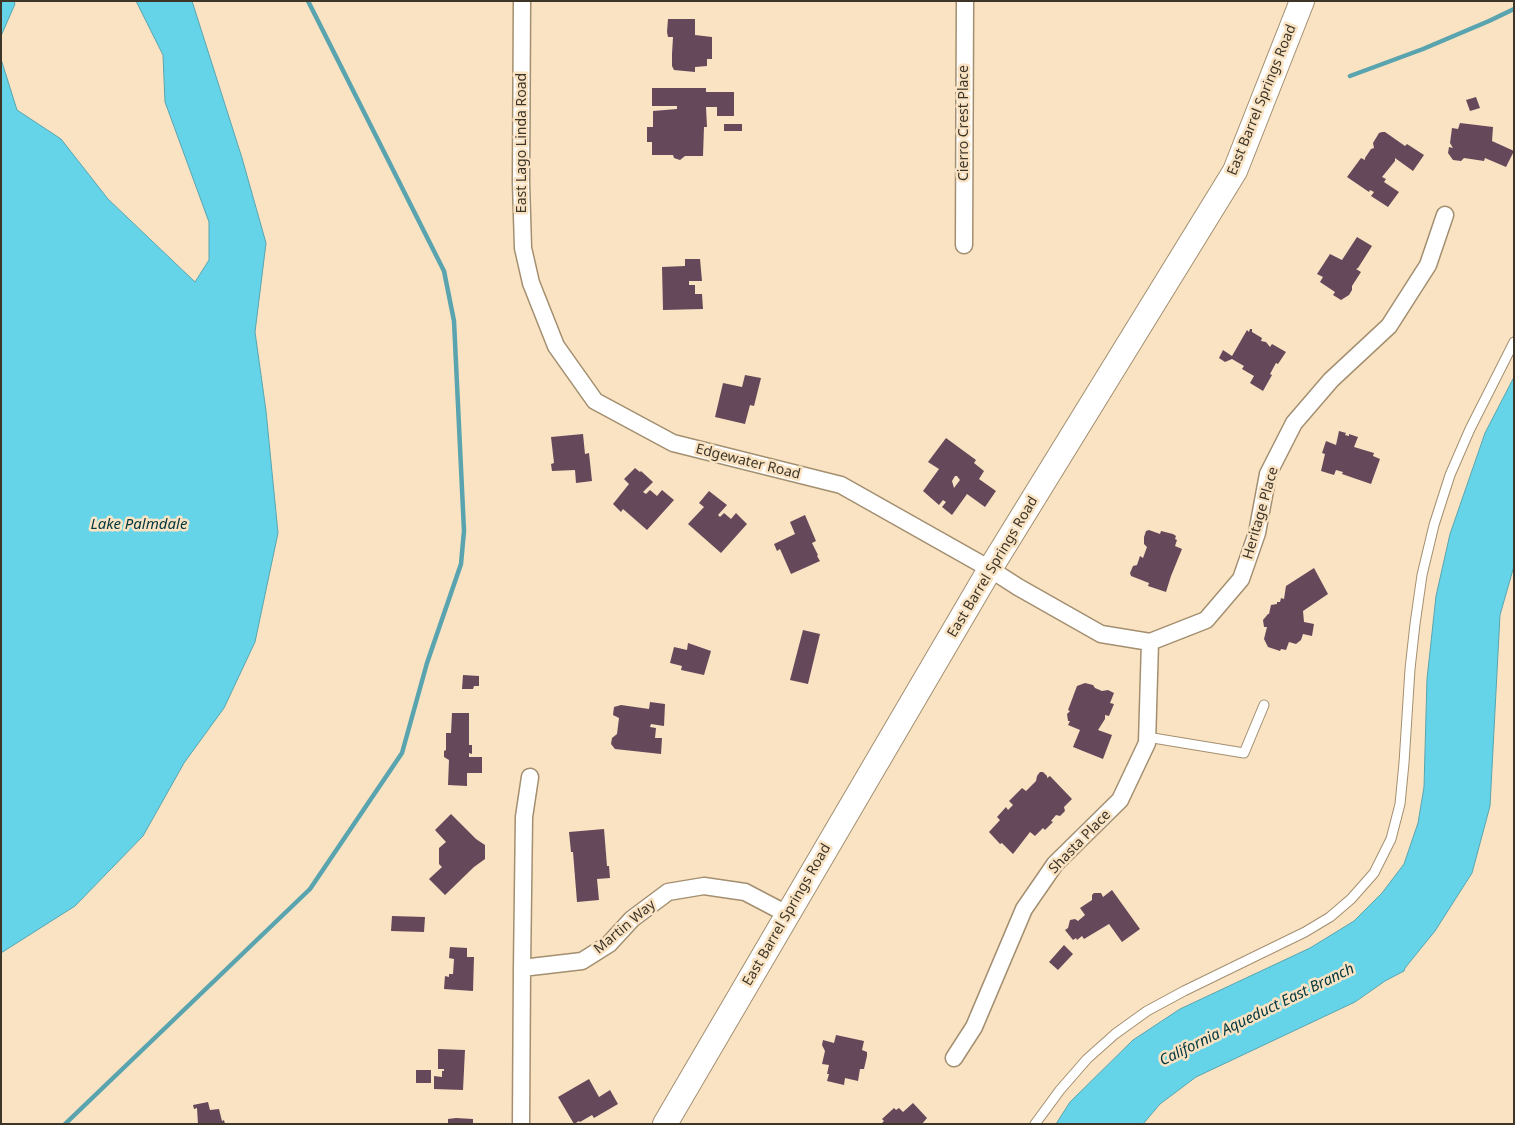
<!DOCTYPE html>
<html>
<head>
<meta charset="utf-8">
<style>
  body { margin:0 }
  #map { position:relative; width:1515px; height:1125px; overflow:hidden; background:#f9e3c3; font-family:"Noto Sans",sans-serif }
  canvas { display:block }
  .frame { position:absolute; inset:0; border:2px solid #3d3528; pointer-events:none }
</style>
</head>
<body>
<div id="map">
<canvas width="1515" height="1125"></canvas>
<div class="frame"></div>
</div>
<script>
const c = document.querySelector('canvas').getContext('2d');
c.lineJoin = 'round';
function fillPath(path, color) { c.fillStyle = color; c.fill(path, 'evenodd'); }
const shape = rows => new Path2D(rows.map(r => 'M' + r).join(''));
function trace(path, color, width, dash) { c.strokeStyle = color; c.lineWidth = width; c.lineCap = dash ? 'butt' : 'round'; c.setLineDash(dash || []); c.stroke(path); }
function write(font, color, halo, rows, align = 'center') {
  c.font = font + ' "Noto Sans",sans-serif'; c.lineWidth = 5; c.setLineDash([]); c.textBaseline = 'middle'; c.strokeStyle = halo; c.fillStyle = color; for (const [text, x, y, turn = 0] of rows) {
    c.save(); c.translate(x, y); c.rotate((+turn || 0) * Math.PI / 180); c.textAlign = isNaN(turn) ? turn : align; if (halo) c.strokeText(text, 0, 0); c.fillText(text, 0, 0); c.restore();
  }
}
const water = shape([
  [1,1,14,1,15,4,1,36,1,1],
  [136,1,192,1,242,158,266,243,255,332,266,411,278,533,255,642,224,708,184,763,143,836,75,906,1,953,1,59,17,110,61,139,108,199,195,282,209,260,209,222,165,102,163,55,136,1],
  [1514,377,1514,566,1500,615,1490,806,1472,873,1435,931,1405,968,1404,971,1385,981,1355,1002,1196,1077,1160,1104,1143,1124,1056,1124,1070,1102,1133,1040,1180,1009,1310,948,1354,921,1382,893,1404,864,1418,823,1424,787,1427,679,1436,596,1450,534,1485,433,1514,377]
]);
const stream = shape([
  [1350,76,1423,49,1489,21,1514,9],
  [65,1124,310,889,402,753,427,663,461,564,464,531,454,321,444,271,308,1]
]);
const building = shape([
  [668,19,695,19,695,35,712,37,712,59,707,59,707,66,695,67,695,72,674,70,672,66,672,54,673,37,668,37,667,32],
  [652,88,706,88,706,92,734,92,734,116,717,116,717,107,706,107,707,127,704,127,703,156,685,156,680,160,674,158,673,155,652,155,652,142,647,142,647,127,653,127,653,111,677,109,677,106,652,106],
  [1476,97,1480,108,1470,111,1466,100],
  [1460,123,1493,127,1492,141,1514,151,1506,167,1485,158,1484,161,1464,158,1461,161,1453,160,1448,153,1449,147,1453,148,1450,143,1452,128,1458,129],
  [724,124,742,124,742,131,724,131],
  [1382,132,1385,132,1405,146,1407,144,1424,155,1413,171,1395,158,1395,161,1382,177,1386,179,1384,182,1399,192,1388,207,1371,196,1374,192,1370,190,1369,192,1347,177,1361,158,1365,160,1365,158,1371,149,1374,148,1373,143,1379,133],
  [1357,237,1372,246,1358,268,1356,269,1361,272,1352,286,1352,290,1349,295,1341,300,1333,295,1335,292,1320,282,1323,277,1317,274,1330,254,1342,260],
  [685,259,700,259,702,281,689,281,689,285,695,285,695,294,702,294,703,309,663,310,662,267,685,266],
  [1250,329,1252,329,1252,332,1262,338,1261,341,1266,342,1270,347,1272,344,1286,352,1278,364,1276,363,1270,374,1272,375,1263,391,1250,383,1254,376,1242,369,1244,366,1232,359,1225,362,1219,358,1223,350,1232,356,1247,330,1249,332],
  [745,375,761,378,754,406,750,405,745,424,715,417,723,383,742,387],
  [1339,431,1346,433,1345,435,1349,436,1349,434,1358,437,1354,447,1374,453,1373,456,1380,459,1371,484,1342,474,1343,472,1336,470,1334,475,1321,471,1325,454,1322,453,1326,441,1336,445],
  [583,434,585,454,589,453,592,481,576,483,575,470,552,471,551,464,554,463,551,437],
  [946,438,976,460,974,463,984,471,979,479,996,491,985,507,967,494,952,515,942,507,946,502,943,500,939,505,923,491,939,469,928,462],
  [955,476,957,476,960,480,954,488,952,481],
  [635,468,640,472,641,471,653,482,643,492,646,494,650,490,657,496,662,490,674,500,647,530,623,509,621,512,613,504,629,484,624,479],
  [709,491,727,505,718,515,720,517,724,513,731,519,736,513,747,524,721,553,688,524,704,507,699,503],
  [805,515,816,541,812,543,818,555,817,556,820,561,791,574,780,549,777,551,774,544,795,534,790,522],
  [1149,530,1160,534,1161,531,1173,534,1176,536,1175,539,1177,540,1175,546,1182,549,1171,576,1166,592,1148,586,1149,583,1131,576,1130,573,1133,566,1137,565,1140,556,1143,558,1147,547,1144,544,1144,537,1146,531],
  [1314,568,1328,594,1303,611,1304,622,1314,624,1312,636,1303,634,1301,640,1296,644,1289,642,1286,650,1281,649,1280,651,1268,647,1264,639,1267,627,1264,627,1263,620,1268,614,1269,614,1271,605,1277,604,1277,602,1280,602,1281,598,1284,599,1286,586],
  [803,630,820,634,808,684,790,680],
  [688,643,711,651,704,675,681,670,682,666,670,663,674,647,687,650],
  [463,675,479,676,479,686,474,686,473,689,462,689],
  [1085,683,1093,685,1095,688,1102,691,1108,690,1114,693,1110,703,1114,704,1109,716,1105,715,1105,719,1098,730,1112,735,1103,759,1073,747,1080,730,1068,725,1070,721,1068,721,1067,714,1070,711,1068,710,1077,686],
  [650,702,665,704,664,726,651,724,650,727,656,728,655,738,662,738,661,754,615,749,611,744,612,738,617,734,619,718,613,715,614,707,621,705,649,709],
  [452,713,469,713,469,745,472,745,472,754,469,753,469,757,482,757,482,773,467,773,467,786,448,785,449,760,444,757,444,751,446,750,446,733,451,733],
  [1040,772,1043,772,1047,776,1047,778,1050,776,1072,799,1064,807,1065,811,1060,816,1056,815,1051,821,1053,822,1045,830,1043,828,1035,836,1030,832,1013,854,1002,843,1000,844,989,832,1000,820,997,817,1006,807,1008,810,1013,805,1009,801,1022,788,1026,791,1036,781,1037,776],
  [451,814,476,839,485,845,485,859,474,867,445,895,429,879,442,867,439,864,439,848,446,842,435,830],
  [604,829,607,866,609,866,610,878,597,879,599,900,577,902,573,852,571,852,569,832],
  [1112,890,1140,929,1122,942,1109,924,1084,939,1082,936,1077,940,1076,938,1073,940,1065,930,1068,928,1070,920,1075,919,1078,921,1085,915,1080,908,1092,900,1092,895,1094,893,1101,893,1103,897],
  [392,916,425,917,424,932,391,931],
  [1064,945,1073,954,1058,970,1049,962],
  [450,947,467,948,467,957,474,957,473,991,444,989,445,976,449,977,449,974,453,974,454,959,449,958],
  [836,1035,864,1041,862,1050,867,1052,867,1056,864,1069,860,1069,858,1081,845,1078,844,1085,827,1081,829,1074,827,1074,829,1065,822,1064,825,1051,822,1045,823,1040,834,1043],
  [438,1049,465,1050,463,1090,434,1089,434,1076,442,1077,442,1071,444,1071,444,1069,438,1069],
  [416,1070,431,1070,431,1083,416,1083],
  [589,1079,599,1097,610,1090,618,1104,594,1118,592,1115,580,1122,579,1121,574,1124,558,1097],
  [208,1102,210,1110,219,1109,222,1121,224,1120,225,1124,198,1124,197,1108,194,1109,193,1105],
  [913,1103,927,1118,922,1124,881,1124,884,1121,882,1119,894,1108,896,1110,899,1108,903,1112],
  [456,1118,473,1119,473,1124,448,1124,448,1119]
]);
const lane = shape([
  [1147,737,1244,753,1264,705],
  [1035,1124,1060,1090,1087,1059,1115,1034,1147,1011,1184,991,1305,932,1330,917,1351,899,1374,873,1391,839,1400,804,1404,763,1410,669,1415,624,1422,575,1434,525,1450,475,1470,429,1514,342]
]);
const street = shape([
  [522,1,521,182,523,248,531,283,556,346,595,401,673,443,841,485,990,569,1018,587,1101,634,1150,642,1206,620,1241,579,1257,533,1268,474,1294,423,1331,380,1389,326,1428,265,1445,215],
  [964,245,965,1],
  [522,968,524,817,530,777],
  [954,1058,974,1027,1024,909,1055,864,1120,800,1147,743,1150,642],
  [521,1124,522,968,582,961,609,944,632,919,668,892,704,886,745,892,787,914]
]);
const secondary = shape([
  [665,1124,990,569,1235,171,1302,1]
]);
const streetNames = [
  ["East Barrel Springs Road",1262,100,-68],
  ["Cierro Crest Place",964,123,-90],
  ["East Lago Linda Road",522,143,-90],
  ["Edgewater Road",748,462,14],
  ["Heritage Place",1261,513,-74],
  ["East Barrel Springs Road",993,567,-59],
  ["Shasta Place",1080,842,-46],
  ["East Barrel Springs Road",787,915,-60],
  ["Martin Way",625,927,-40]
];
const waterNames = [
  ["Lake Palmdale",139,525],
  ["California Aqueduct East Branch",1257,1015,-26]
];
fillPath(water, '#65d4e9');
trace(water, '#59a4af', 1);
trace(stream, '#59a4af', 4.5);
fillPath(building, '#66485b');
trace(lane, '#a38f70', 11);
trace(street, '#a38f70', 19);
trace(secondary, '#a38f70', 26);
trace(lane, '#fff', 9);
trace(street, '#fff', 16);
trace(secondary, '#fff', 24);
write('14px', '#3d3528', '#f9e3c3', streetNames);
write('italic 15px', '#00363f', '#f9e3c3', waterNames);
</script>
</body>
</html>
